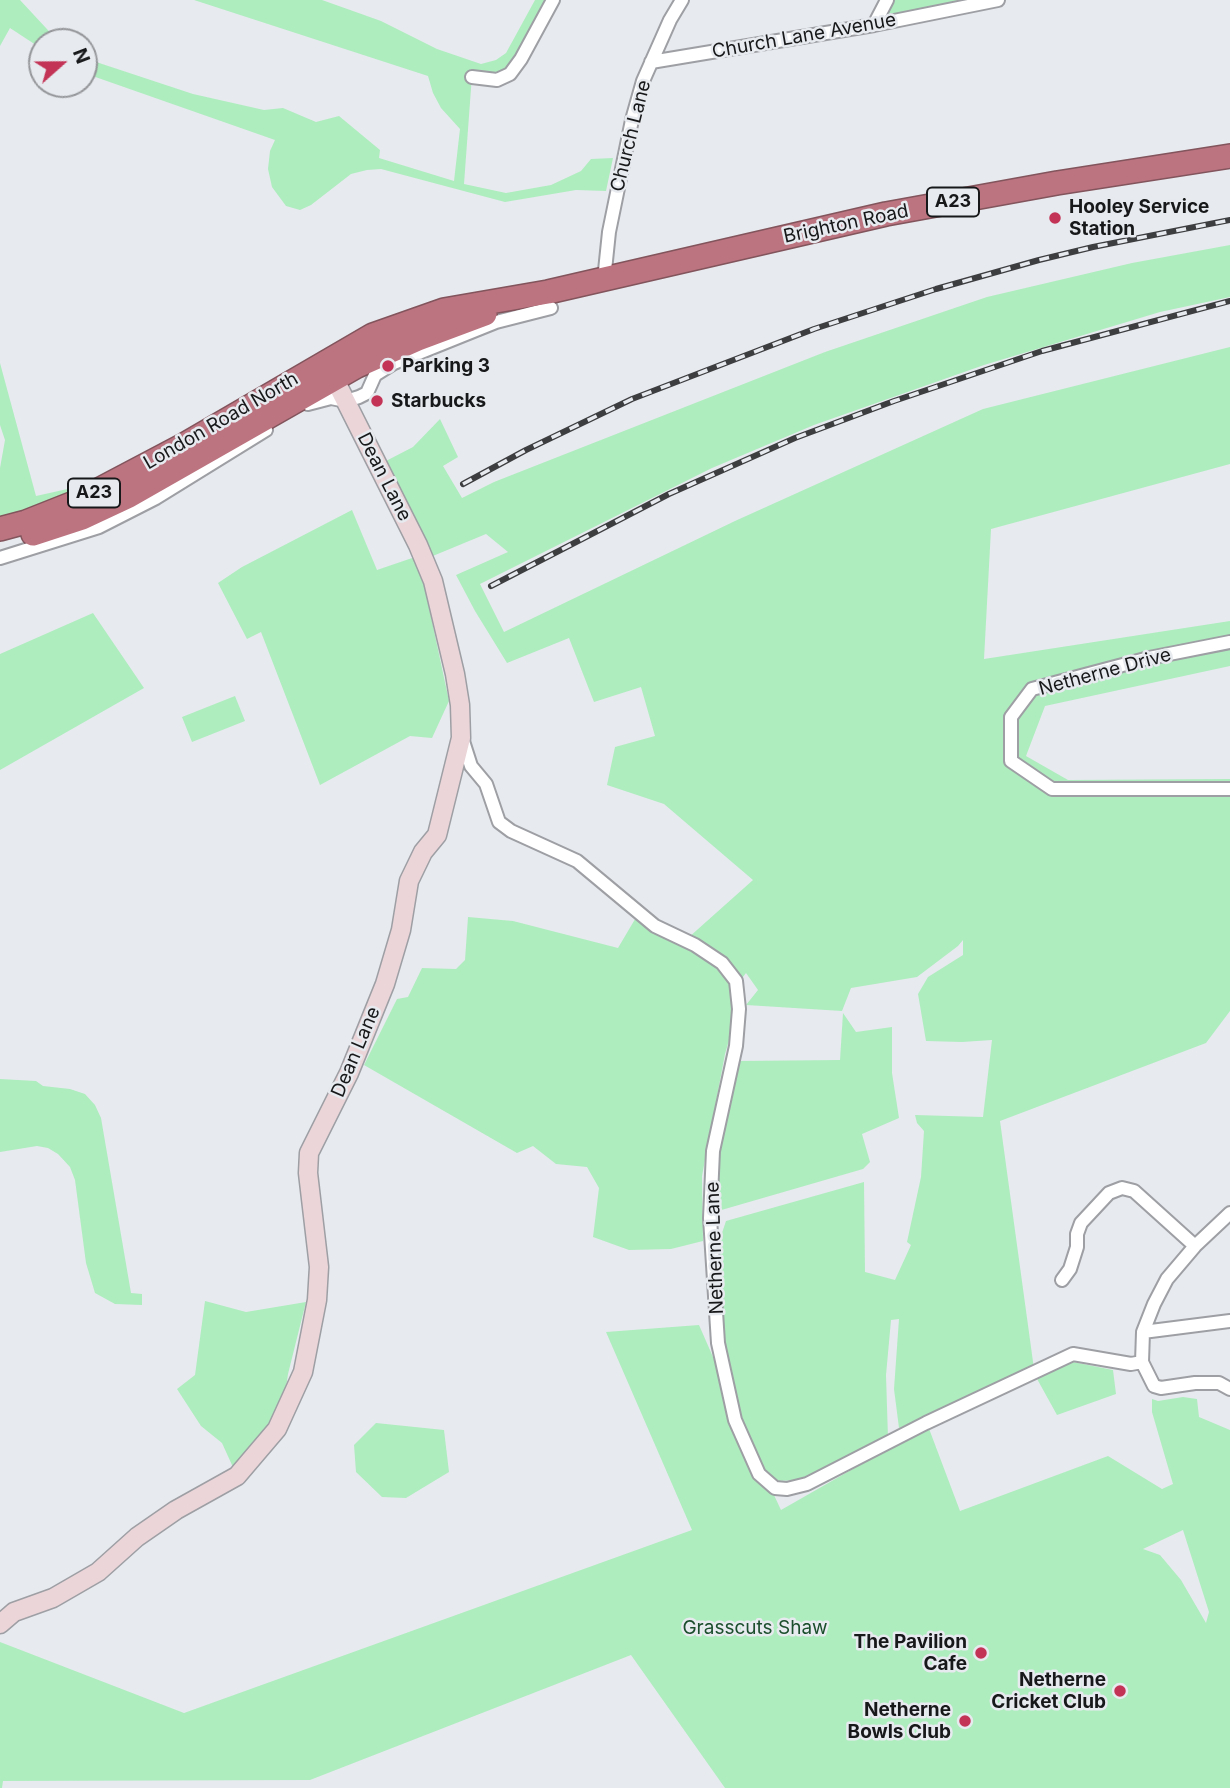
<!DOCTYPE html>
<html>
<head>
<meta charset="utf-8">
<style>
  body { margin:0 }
  #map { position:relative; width:1230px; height:1788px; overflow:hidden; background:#e7eaef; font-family:Inter,sans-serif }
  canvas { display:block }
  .north { position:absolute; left:28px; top:28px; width:70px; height:70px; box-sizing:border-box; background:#e7eaef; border:2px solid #949699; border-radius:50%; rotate:69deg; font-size:19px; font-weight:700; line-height:28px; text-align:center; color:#171819 }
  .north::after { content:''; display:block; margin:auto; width:24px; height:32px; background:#c33355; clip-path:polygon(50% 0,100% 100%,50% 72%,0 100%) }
</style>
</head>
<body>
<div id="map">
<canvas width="1230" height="1788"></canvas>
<div class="north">N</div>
</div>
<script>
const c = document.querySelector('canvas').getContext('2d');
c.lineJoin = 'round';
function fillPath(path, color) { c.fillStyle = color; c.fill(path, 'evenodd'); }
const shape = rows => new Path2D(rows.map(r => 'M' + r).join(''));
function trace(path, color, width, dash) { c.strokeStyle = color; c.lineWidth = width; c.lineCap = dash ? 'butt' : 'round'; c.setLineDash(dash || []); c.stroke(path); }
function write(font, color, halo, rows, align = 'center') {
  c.font = font + ' Inter,sans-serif'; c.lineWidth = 5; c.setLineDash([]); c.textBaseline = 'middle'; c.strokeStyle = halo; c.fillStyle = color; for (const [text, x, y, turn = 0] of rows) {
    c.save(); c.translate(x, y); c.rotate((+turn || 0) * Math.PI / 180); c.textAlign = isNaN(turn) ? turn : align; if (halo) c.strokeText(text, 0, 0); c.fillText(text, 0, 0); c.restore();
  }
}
const green = shape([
  [0,0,20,0,59,42,42,42,42,49,10,28,0,46],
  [194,0,322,0,381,21,437,49,481,64,496,60,506,53,535,0,546,0,518,53,508,65,501,71,490,76,472,75,464,184,506,193,551,185,581,171,591,159,613,158,606,191,576,190,505,202,381,169,367,170,351,174,311,205,300,210,286,206,272,187,268,169,270,151,275,140,84,73,84,58,193,94,264,110,283,108,316,122,339,116,380,150,379,158,454,181,460,129,441,108,433,93,428,76],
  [894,0,966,0,887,16],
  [1230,245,1230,297,1160,312,984,365,814,425,712,468,480,584,504,632,735,521,983,409,1230,347,1230,464,991,529,984,659,1230,621,1230,666,1045,706,1026,756,1068,780,1230,779,1230,1011,1206,1043,1000,1121,1034,1369,899,1428,894,1389,899,1319,891,1320,886,1375,888,1438,830,1468,801,1480,774,1481,766,1478,781,1510,928,1426,960,1511,1108,1456,1162,1489,1173,1484,1152,1412,1152,1399,1158,1401,1183,1397,1197,1399,1199,1417,1230,1430,1230,1788,725,1788,631,1655,310,1780,3,1781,2,1788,0,1788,0,1642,184,1713,692,1530,606,1332,699,1325,734,1405,724,1341,718,1245,726,1221,864,1182,865,1272,895,1280,911,1245,907,1242,921,1177,924,1131,917,1123,915,1115,983,1117,992,1040,962,1042,926,1041,918,994,928,977,963,955,963,940,958,946,917,977,851,988,842,1011,746,1005,758,990,746,973,736,986,737,1013,725,1054,702,1176,703,1241,671,1249,629,1250,593,1237,599,1188,587,1167,556,1164,533,1146,517,1153,364,1065,397,999,408,997,422,968,456,969,465,960,468,917,513,921,618,948,641,909,688,938,753,880,664,804,607,785,615,747,655,736,641,687,594,702,569,638,507,663,475,611,456,575,508,552,486,534,428,558,384,462,413,447,440,419,458,457,443,466,462,498,494,482,825,352,987,297,1132,263],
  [1183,1530,1209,1612,1206,1623,1181,1580,1160,1555,1143,1549],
  [0,363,36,496,72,488,65,498,0,519,0,468,5,440,0,425],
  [352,510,377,570,418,556,449,701,432,738,410,736,320,785,261,632,247,639,218,583,242,567],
  [93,613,144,688,0,770,0,654],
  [235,696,245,721,192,742,182,717],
  [843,1013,856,1032,892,1027,892,1073,899,1118,862,1134,870,1162,863,1169,718,1211,715,1180,738,1061,840,1060],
  [0,1079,36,1081,43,1086,70,1089,85,1094,95,1105,101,1118,131,1293,142,1294,142,1305,115,1304,95,1293,86,1263,75,1180,70,1167,58,1154,48,1148,37,1146,0,1152],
  [205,1301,246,1312,306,1302,288,1374,282,1416,237,1476,222,1443,201,1426,177,1389,195,1375],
  [1073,1362,1113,1370,1116,1394,1057,1415,1036,1377],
  [376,1423,444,1430,449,1472,406,1498,382,1497,356,1472,354,1445]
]);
const street = shape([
  [874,25,887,0],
  [651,62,874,25,998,0],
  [472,77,497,80,510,74,521,59,553,0],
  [604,280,609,232,632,120,643,81,670,20,682,0],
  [308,404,331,398,346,401,359,397,367,393,375,375,394,363,496,322,551,308],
  [0,558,99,527,156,498,266,430],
  [1230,642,1149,658,1032,689,1011,717,1011,761,1052,789,1230,789],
  [462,738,471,766,486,784,499,822,511,831,577,861,655,926,695,945,722,963,736,981,739,1009,736,1046,713,1151,710,1218,718,1343,735,1420,759,1474,775,1488,787,1489,807,1484,926,1423,1073,1354,1131,1364,1142,1362],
  [1230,1213,1195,1246,1167,1279,1154,1304,1143,1332,1142,1362,1154,1386,1161,1388,1195,1383,1219,1383,1230,1389],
  [1062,1280,1070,1269,1077,1247,1077,1234,1081,1223,1109,1193,1122,1188,1134,1191,1195,1246],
  [1143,1332,1230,1321]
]);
const secondary = shape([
  [0,1624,14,1612,53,1598,98,1572,137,1537,176,1510,237,1476,277,1429,303,1372,317,1300,319,1267,308,1173,309,1153,349,1073,385,984,401,930,409,881,423,852,437,835,461,738,460,705,455,674,433,581,418,545,329,368]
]);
const highway = shape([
  [0,529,26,522,74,503,184,445,373,335,444,310,548,292,886,214,1057,183,1230,156],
  [33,534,82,518,129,496,357,366,418,339,485,314]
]);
const rail = shape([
  [463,484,526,450,632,399,814,329,936,289,1039,260,1093,247,1230,220],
  [491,586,669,494,795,438,894,401,1042,351,1230,301]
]);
const markers = [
  [1055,218,7,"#c33355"],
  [388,366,7,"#c33355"],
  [377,401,7,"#c33355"],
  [981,1653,7,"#c33355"],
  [1120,1691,7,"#c33355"],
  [965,1721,7,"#c33355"]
];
const shields = [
  [953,202,52],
  [94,493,52]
];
const shieldNames = [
  ["A23",953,202],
  ["A23",94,493]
];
const streetNames = [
  ["Church Lane Avenue",804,36,-10],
  ["Church Lane",631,136,-76],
  ["Brighton Road",846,224,-12],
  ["London Road North",221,421,-30],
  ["Dean Lane",384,477,63],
  ["Netherne Drive",1105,672,-15],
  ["Dean Lane",356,1052,-67],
  ["Netherne Lane",715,1248,-92]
];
const poiNames = [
  ["Hooley Service",1069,207],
  ["Station",1069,229],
  ["Parking 3",402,366],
  ["Starbucks",391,401],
  ["The Pavilion",967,1642,"right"],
  ["Cafe",967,1664,"right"],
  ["Netherne",1106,1680,"right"],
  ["Cricket Club",1106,1702,"right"],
  ["Netherne",951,1710,"right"],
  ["Bowls Club",951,1732,"right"]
];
const parkNames = [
  ["Grasscuts Shaw",755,1628]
];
fillPath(green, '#aeedbe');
trace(street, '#9d9fa4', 16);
trace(secondary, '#9d9fa4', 21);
trace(highway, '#82545c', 26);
trace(street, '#fff', 12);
trace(secondary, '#ebd5d9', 18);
trace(highway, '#bc7480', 23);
trace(rail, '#3d3e40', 6);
trace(rail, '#e7eaef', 3.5, [10]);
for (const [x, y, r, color] of markers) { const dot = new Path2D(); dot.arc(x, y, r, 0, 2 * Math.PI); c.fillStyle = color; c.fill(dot); trace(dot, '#e7eaef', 2.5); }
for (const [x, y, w] of shields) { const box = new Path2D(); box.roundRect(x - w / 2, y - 14.5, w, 29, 5); c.fillStyle = '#e7eaef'; c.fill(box); trace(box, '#171819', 2); }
write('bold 18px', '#171819', null, shieldNames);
write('19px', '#171819', '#e7eaef', streetNames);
write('bold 19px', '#171819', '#e7eaef', poiNames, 'left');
write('19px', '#1b4e2c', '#e7eaef', parkNames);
</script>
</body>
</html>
